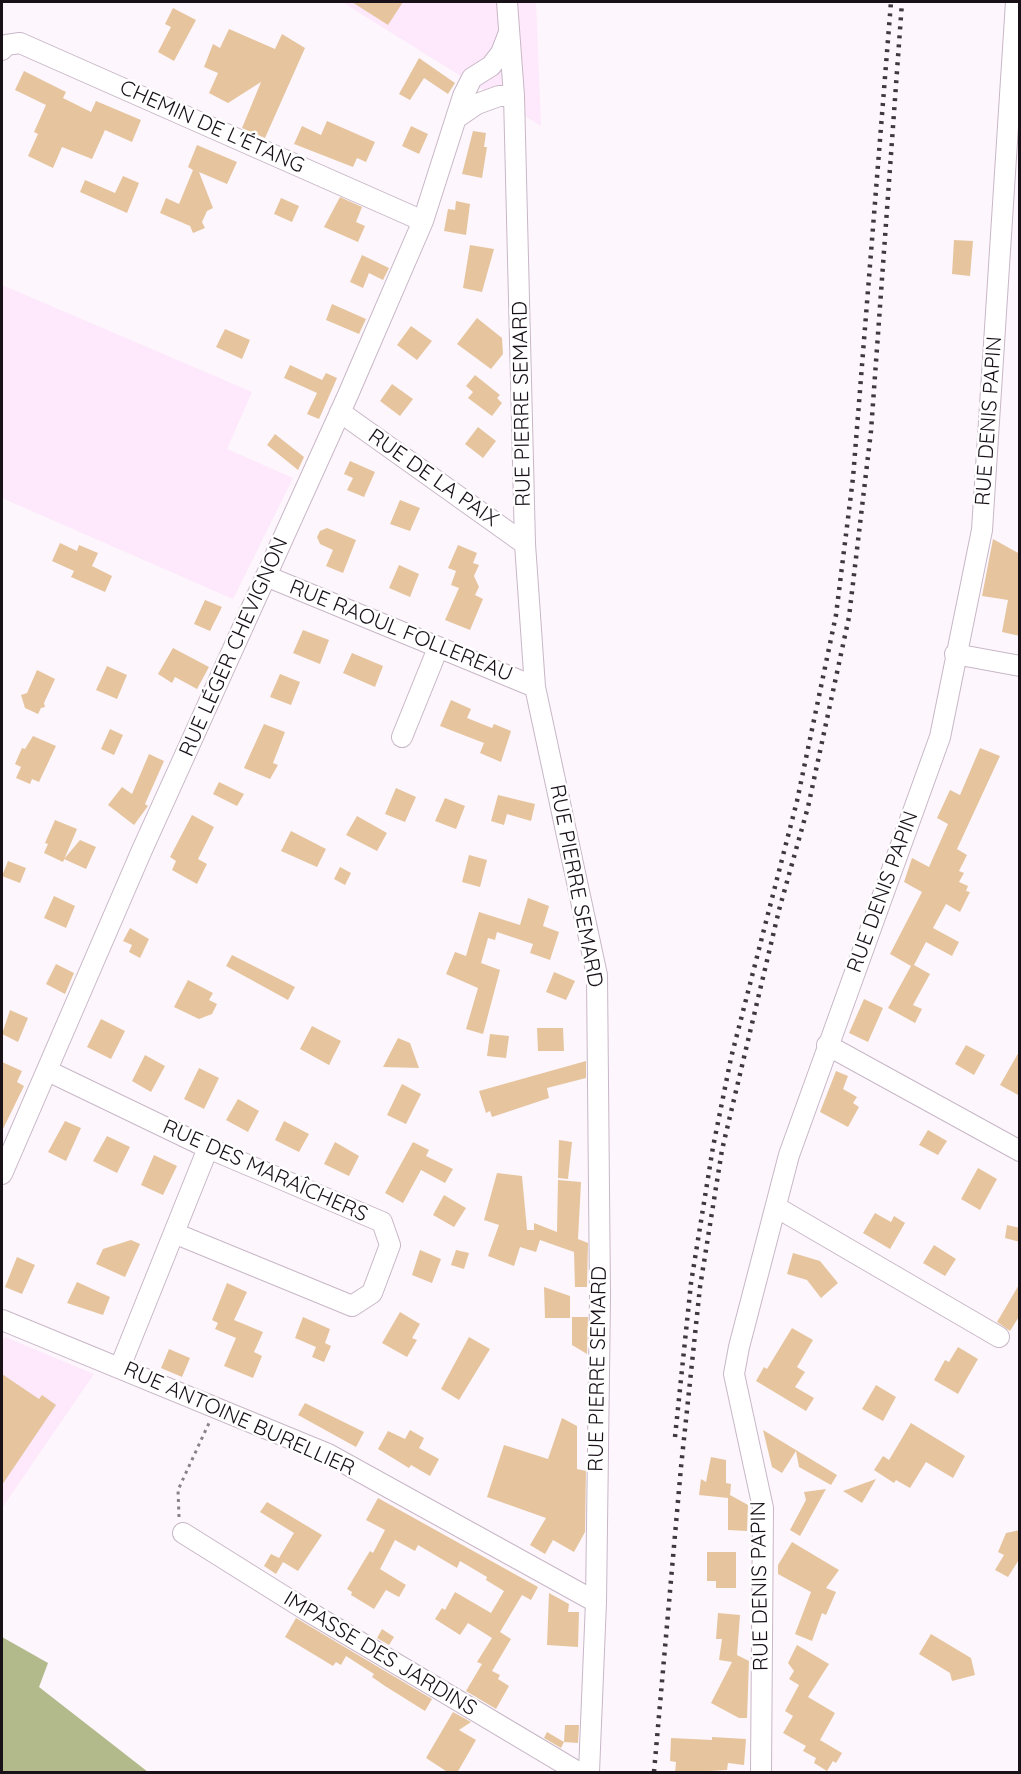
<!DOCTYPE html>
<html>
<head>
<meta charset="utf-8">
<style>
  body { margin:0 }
  #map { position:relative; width:1021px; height:1774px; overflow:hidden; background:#fdf6fc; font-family:Quicksand,sans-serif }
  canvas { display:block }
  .frame { position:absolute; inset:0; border:3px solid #181218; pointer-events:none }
</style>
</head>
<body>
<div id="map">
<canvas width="1021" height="1774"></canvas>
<div class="frame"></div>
</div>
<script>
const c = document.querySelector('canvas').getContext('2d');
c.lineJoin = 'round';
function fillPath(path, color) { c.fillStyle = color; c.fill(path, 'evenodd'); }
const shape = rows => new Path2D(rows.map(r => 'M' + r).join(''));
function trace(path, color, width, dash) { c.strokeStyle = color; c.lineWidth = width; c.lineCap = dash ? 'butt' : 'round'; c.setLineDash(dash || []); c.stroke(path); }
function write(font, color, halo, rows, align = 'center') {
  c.font = font + ' Quicksand,sans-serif'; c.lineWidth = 5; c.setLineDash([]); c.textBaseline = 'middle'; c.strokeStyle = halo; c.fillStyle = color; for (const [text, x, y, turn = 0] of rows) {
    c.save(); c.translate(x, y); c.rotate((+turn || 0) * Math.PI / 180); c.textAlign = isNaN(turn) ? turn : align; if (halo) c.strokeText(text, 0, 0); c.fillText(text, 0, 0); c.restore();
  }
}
const built = shape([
  [342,2,536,2,541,126],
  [2,285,252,392,227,449,293,478,233,599,2,498],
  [5,1337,94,1374,2,1508,2,1343]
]);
const forest = shape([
  [2,1637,48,1663,39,1687,148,1772,2,1772]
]);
const building = shape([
  [352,2,403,2,388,25],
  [173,8,196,20,174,61,158,52,171,27,165,24],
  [229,29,275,49,282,34,305,48,265,138,242,128,261,82,228,103,209,93,218,73,204,67,213,44,220,48],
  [419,58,455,83,448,94,424,78,410,100,399,94],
  [24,71,66,92,63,98,91,112,96,101,141,120,132,142,105,130,92,159,62,147,53,168,28,156,38,134,34,132,46,105,15,90],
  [327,121,375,142,366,162,357,158,353,167,294,144,302,126,321,135],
  [411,126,428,134,419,154,402,146],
  [473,131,486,133,484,147,487,147,482,178,462,174],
  [197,145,237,162,227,184,199,172,213,208,207,211,202,222,205,228,193,233,190,226,160,213,166,198,179,204,193,170,188,167],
  [123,176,139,183,127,213,80,192,85,180,115,193],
  [340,197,362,207,356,222,365,226,358,242,324,227],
  [281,198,299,206,292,222,274,214],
  [456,201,470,204,466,235,444,231,448,209,455,210],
  [954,240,973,241,970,276,952,274],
  [470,245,494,249,482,292,463,288],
  [362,255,389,268,383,280,369,273,363,288,350,282],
  [332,304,366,319,359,334,326,320],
  [477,318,502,338,503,354,491,369,457,344],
  [411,326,432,341,417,360,397,345],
  [225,329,250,340,242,359,216,347],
  [290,365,322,380,326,373,337,378,319,419,307,414,317,393,284,378],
  [475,375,500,395,497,398,502,403,492,416,468,398,473,392,466,386],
  [392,384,413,399,400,416,380,401],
  [478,427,496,441,483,458,465,444],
  [275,434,304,457,298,470,267,445],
  [350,461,375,472,364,497,347,490,353,478,344,474],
  [400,500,420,508,410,531,390,524],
  [327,528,356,540,343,573,326,566,333,550,320,544,317,537,320,531],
  [993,539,1020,554,1020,636,1002,632,1008,600,982,596],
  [60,543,77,551,79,545,98,553,92,566,112,576,105,592,71,577,74,571,52,561],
  [458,545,477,553,473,563,479,565,474,576,479,587,475,595,483,599,470,630,445,620,459,588,451,585,456,571,448,568],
  [399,565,419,574,410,597,389,588],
  [205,600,222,607,210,631,194,624],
  [303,630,329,640,320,664,293,653],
  [173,648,209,667,197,689,175,677,172,683,158,674],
  [352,653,383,666,375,687,343,673],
  [107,666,127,675,117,699,96,690],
  [37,670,55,679,44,703,45,707,41,708,38,714,25,708,21,695,27,693],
  [280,674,300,682,291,705,270,697],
  [451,700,471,709,467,718,492,728,494,724,511,731,501,762,480,753,484,743,440,726],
  [264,724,285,732,273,763,278,765,270,779,244,768],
  [110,729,123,735,114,755,101,749],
  [33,736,56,746,39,782,32,779,30,784,16,778,21,767,15,764,22,748,25,749],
  [980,748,1000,756,957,849,967,855,959,871,964,873,959,882,968,886,966,891,970,892,960,912,946,904,933,928,959,942,952,956,926,942,914,965,930,974,913,1005,922,1009,915,1023,888,1008,911,966,890,954,922,892,904,882,912,858,929,867,948,824,937,818,950,790,960,795],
  [149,754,164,761,145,804,148,806,134,825,108,805,122,787,132,794],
  [219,782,244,794,237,806,213,794],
  [396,788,416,797,405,822,385,814],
  [498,795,535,804,531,821,507,814,504,825,491,821],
  [445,798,465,806,456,829,435,821],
  [192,815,214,827,198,859,207,864,197,884,172,870,176,861,170,857],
  [357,816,387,833,377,851,346,835],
  [55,820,77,829,63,862,44,853,48,844,45,843],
  [291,831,326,849,317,867,281,851],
  [80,840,96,847,86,869,64,859],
  [469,855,487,860,480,887,462,882],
  [8,861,26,868,20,883,2,876],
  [340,867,351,873,345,885,334,879],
  [54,896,75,906,66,928,44,918],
  [528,898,549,906,543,926,559,932,550,960,530,953,533,944,497,932,495,940,488,938,481,963,500,970,483,1034,466,1029,478,988,446,974,455,952,466,956,479,912,520,925],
  [130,928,149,939,140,958,129,952,132,945,123,941],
  [232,955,295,987,288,1000,226,966],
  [56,964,74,973,65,994,46,984],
  [554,972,575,981,566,1000,546,992],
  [188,980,213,993,209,1000,217,1004,212,1014,199,1019,174,1007],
  [864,999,883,1008,868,1042,849,1033],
  [10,1010,28,1018,18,1042,2,1034],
  [101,1019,125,1031,111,1059,87,1047],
  [312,1026,341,1041,329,1065,300,1049],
  [537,1028,563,1028,564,1051,538,1051],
  [490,1034,509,1036,506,1058,487,1056],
  [398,1038,410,1043,419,1068,383,1067],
  [966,1045,985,1055,974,1075,955,1064],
  [1020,1050,1020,1096,1000,1085],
  [145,1055,165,1066,151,1092,132,1081],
  [586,1061,586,1078,547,1088,549,1098,492,1117,490,1111,486,1113,479,1091],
  [2,1062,22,1071,17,1082,24,1086,2,1131],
  [199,1068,219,1078,204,1109,184,1099],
  [836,1071,848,1076,843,1089,857,1097,853,1103,859,1107,848,1127,820,1112],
  [402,1084,421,1094,406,1124,387,1115],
  [238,1099,259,1111,248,1132,226,1120],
  [65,1121,81,1128,66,1161,48,1152],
  [284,1121,309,1134,299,1152,275,1140],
  [928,1130,947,1141,938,1155,919,1145],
  [107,1136,130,1147,117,1173,93,1161],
  [559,1140,572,1142,568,1179,558,1178],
  [335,1142,359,1156,349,1176,324,1164],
  [413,1142,429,1150,426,1156,453,1169,445,1183,421,1170,403,1203,385,1193],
  [154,1155,177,1166,163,1195,141,1185],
  [978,1168,997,1179,980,1210,961,1199],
  [497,1173,522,1176,527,1230,534,1230,534,1223,557,1232,558,1180,581,1182,578,1239,588,1243,587,1287,575,1287,574,1252,540,1240,536,1252,520,1247,514,1266,488,1256,499,1225,484,1220],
  [444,1195,466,1208,454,1227,433,1215],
  [875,1213,891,1222,894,1216,905,1223,890,1249,863,1233],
  [1007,1225,1020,1228,1020,1242,1005,1238],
  [131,1240,140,1244,125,1277,96,1264,103,1249],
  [934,1245,956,1259,945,1276,923,1263],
  [420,1250,441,1259,432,1283,412,1275],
  [456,1250,469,1253,464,1269,451,1265],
  [793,1253,820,1261,838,1283,821,1298,807,1280,787,1274],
  [17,1257,35,1265,22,1294,5,1287],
  [77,1282,110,1297,103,1315,67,1303],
  [227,1283,247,1292,234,1320,263,1332,254,1352,262,1356,253,1378,224,1366,236,1338,215,1329,218,1323,212,1320],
  [1020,1283,1020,1315,1010,1331,997,1322],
  [544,1287,570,1296,570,1318,545,1318],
  [400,1312,420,1324,412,1338,417,1340,407,1357,382,1343],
  [303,1317,330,1329,325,1343,331,1346,324,1362,312,1357,316,1347,295,1338],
  [572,1317,588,1317,587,1354,572,1345],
  [792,1328,813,1340,797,1367,805,1372,795,1387,814,1398,806,1411,756,1381,764,1367,767,1369],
  [469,1337,490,1349,459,1400,441,1389],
  [958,1347,978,1359,958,1394,934,1380,945,1360,949,1362],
  [169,1349,190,1358,182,1377,161,1368],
  [2,1374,39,1399,42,1395,56,1405,2,1485],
  [876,1385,896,1397,883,1421,862,1409],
  [305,1403,364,1432,356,1447,298,1415],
  [562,1418,577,1426,577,1469,586,1471,585,1532,574,1552,553,1540,545,1554,530,1545,546,1518,487,1497,504,1445,548,1459],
  [911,1423,965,1456,953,1478,926,1462,910,1488,896,1480,894,1483,874,1470,883,1456,889,1460],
  [410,1430,424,1438,419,1448,439,1459,430,1476,411,1465,409,1468,378,1449,388,1431,405,1439],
  [763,1430,837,1475,831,1485,799,1467,796,1451,782,1473,772,1467],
  [711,1457,726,1460,726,1483,731,1484,730,1495,748,1505,747,1531,728,1530,728,1498,699,1495,701,1479,706,1482],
  [876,1479,862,1503,843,1491],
  [826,1489,800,1536,790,1530,806,1500,804,1492],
  [378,1498,538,1587,531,1600,522,1595,500,1632,511,1639,492,1671,500,1675,498,1679,509,1686,496,1709,466,1691,482,1664,477,1662,492,1638,468,1623,460,1635,435,1619,442,1608,445,1610,455,1592,491,1613,504,1591,486,1580,487,1577,460,1561,457,1568,418,1545,415,1551,395,1540,380,1569,406,1585,399,1597,386,1590,374,1609,351,1595,352,1592,347,1589,370,1551,373,1553,385,1530,366,1520],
  [267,1502,322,1535,298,1571,283,1562,276,1574,264,1566,271,1554,279,1558,294,1533,260,1512],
  [1020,1530,1020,1558,1008,1577,995,1570,1004,1555,998,1552,1006,1533],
  [792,1542,839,1570,826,1588,836,1592,826,1615,822,1613,812,1641,795,1634,811,1592,778,1574,778,1565],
  [707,1552,736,1552,736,1588,716,1588,716,1581,707,1581],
  [549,1593,569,1604,568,1612,579,1612,578,1647,547,1645],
  [718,1613,740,1615,737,1655,749,1661,747,1718,739,1718,711,1703,732,1662,719,1660,722,1639,716,1639],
  [296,1618,432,1699,425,1711,385,1686,372,1677,374,1674,346,1656,341,1665,336,1662,333,1666,285,1637],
  [382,1629,394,1637,389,1645,377,1638],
  [931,1634,971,1658,975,1675,952,1681,950,1673,919,1654],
  [797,1645,829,1664,808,1697,835,1713,820,1740,842,1753,836,1763,833,1761,827,1771,814,1763,816,1758,803,1751,806,1746,783,1733,793,1716,785,1711,799,1685,789,1679,794,1671,788,1663],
  [453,1712,471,1722,459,1730,476,1740,457,1773,449,1773,426,1758],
  [565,1725,579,1725,578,1743,564,1742],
  [547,1732,564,1742,561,1748,544,1738],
  [712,1737,746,1739,744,1765,728,1763,727,1770,675,1773,676,1762,670,1761,671,1738,712,1740]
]);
const path = shape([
  [179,1517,178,1490,209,1423]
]);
const minor = shape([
  [507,2,514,96,525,544,535,687,597,975,600,1296,596,1602,589,1772],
  [2,50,6,45,20,43,423,221],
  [458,117,477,104,499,96,514,96],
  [340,412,525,544],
  [266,576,535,687],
  [955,654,1020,666],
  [402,737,438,648],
  [827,1045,1020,1151],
  [48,1071,208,1148,382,1222,390,1245,372,1293,352,1306,174,1233],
  [2,1174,142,850,347,397,423,221,463,96,472,78,491,66,501,53,508,35],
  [776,1207,999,1337],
  [2,1320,328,1454,596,1602],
  [120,1367,208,1148],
  [183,1533,306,1610,578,1772],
  [761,1772,763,1508,734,1374,739,1347,789,1155,940,737,982,530,1016,2]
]);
const rail = shape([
  [675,1437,691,1283,713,1147,731,1058,797,801,836,615,853,478,891,2],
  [654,1772,681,1467,700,1287,722,1150,779,910,808,807,849,617,871,431,902,2]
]);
const streetNames = [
  ["CHEMIN DE L'ÉTANG",212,127,24],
  ["RUE PIERRE SEMARD",522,404,-91],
  ["RUE DENIS PAPIN",989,421,-86],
  ["RUE DE LA PAIX",433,478,35],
  ["RUE RAOUL FOLLEREAU",401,631,22],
  ["RUE LÉGER CHEVIGNON",234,647,-66],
  ["RUE PIERRE SEMARD",576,886,79],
  ["RUE DENIS PAPIN",883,892,-70],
  ["RUE DES MARAÎCHERS",265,1171,24],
  ["RUE PIERRE SEMARD",598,1369,-89],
  ["RUE ANTOINE BURELLIER",239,1419,24],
  ["RUE DENIS PAPIN",760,1586,-91],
  ["IMPASSE DES JARDINS",380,1654,31]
];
fillPath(built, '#fde9fb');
fillPath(forest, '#b2b98a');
fillPath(building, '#e6c59e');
trace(minor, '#c8b7c7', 22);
trace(path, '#888187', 3, [3, 4.5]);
trace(minor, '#fff', 20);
trace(rail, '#3f393f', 4.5, [3, 6]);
write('21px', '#181218', '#fff', streetNames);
</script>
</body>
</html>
